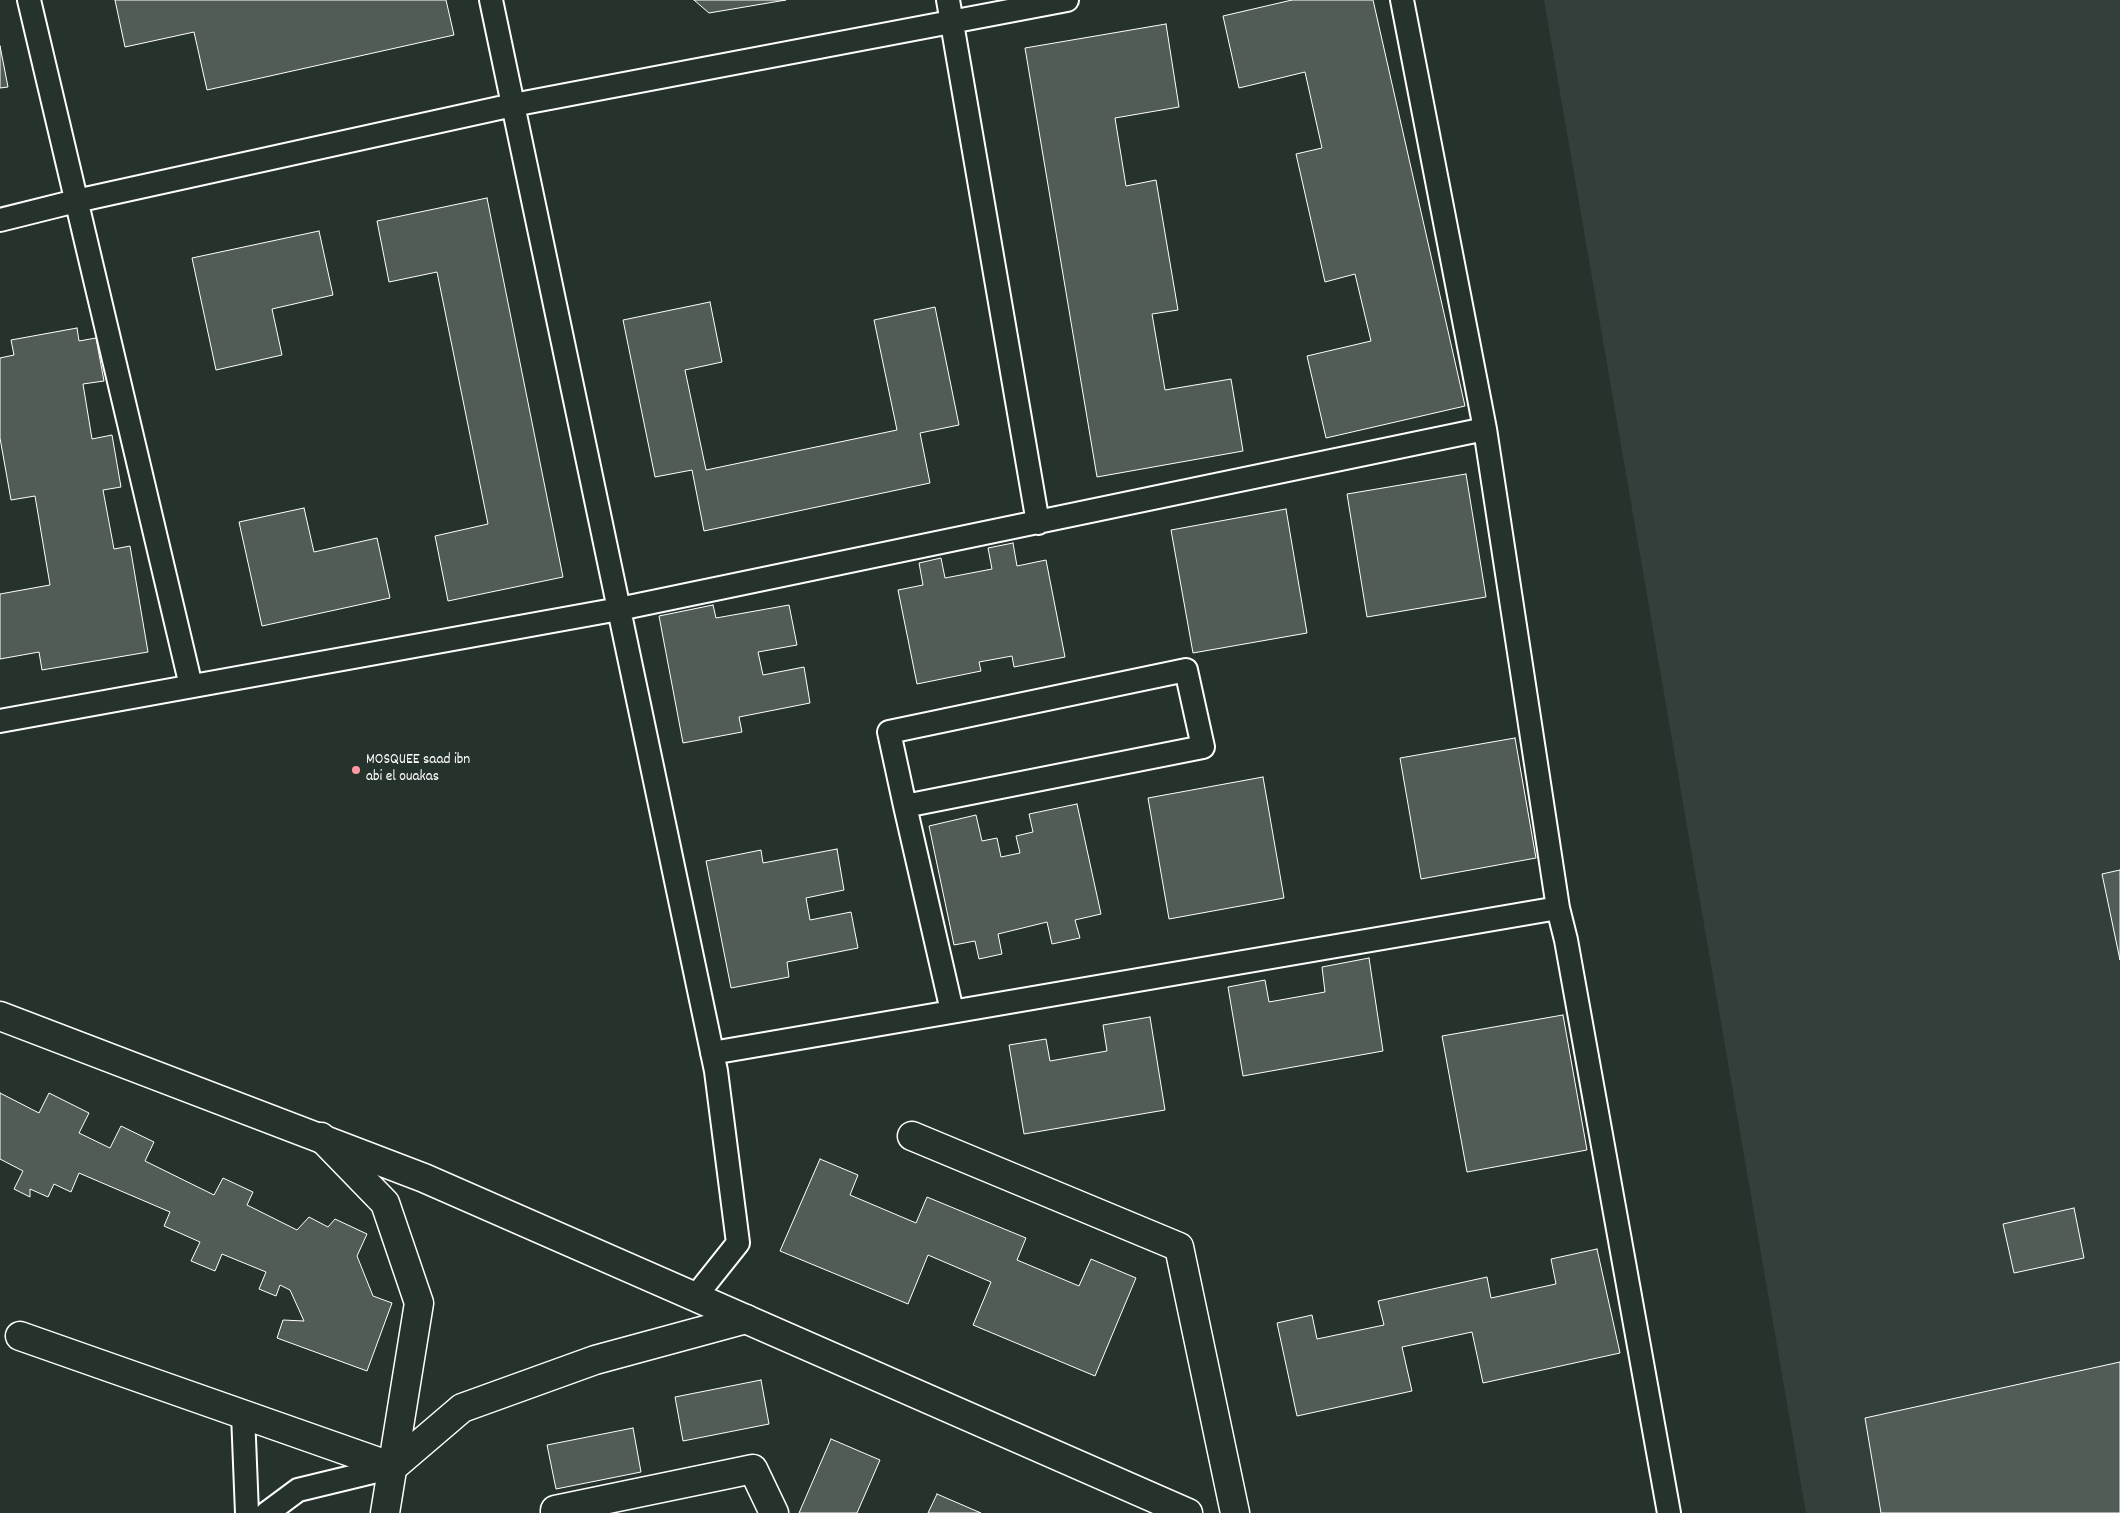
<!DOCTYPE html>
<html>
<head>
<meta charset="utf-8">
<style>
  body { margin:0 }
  canvas { display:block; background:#26332d }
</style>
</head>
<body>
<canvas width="2120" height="1513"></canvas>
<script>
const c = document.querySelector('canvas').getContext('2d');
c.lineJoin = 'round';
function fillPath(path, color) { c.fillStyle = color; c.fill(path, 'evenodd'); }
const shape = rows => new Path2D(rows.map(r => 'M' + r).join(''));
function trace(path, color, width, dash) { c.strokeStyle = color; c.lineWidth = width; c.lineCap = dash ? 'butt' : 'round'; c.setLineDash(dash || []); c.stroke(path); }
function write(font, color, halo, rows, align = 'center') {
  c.font = font + ' Dekko,sans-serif'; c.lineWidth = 5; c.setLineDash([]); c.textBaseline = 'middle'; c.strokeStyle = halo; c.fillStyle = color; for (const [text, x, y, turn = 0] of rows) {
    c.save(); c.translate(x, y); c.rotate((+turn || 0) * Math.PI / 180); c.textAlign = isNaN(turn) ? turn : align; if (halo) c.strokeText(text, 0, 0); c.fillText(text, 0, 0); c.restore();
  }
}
const built = shape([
  [1544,0,2120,0,2120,1513,1806,1513]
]);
const building = shape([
  [115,0,446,0,454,35,207,90,194,32,125,47,115,0],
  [694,0,786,0,709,13,694,0],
  [1292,0,1373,0,1465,406,1326,438,1307,356,1371,341,1355,274,1325,282,1296,154,1322,148,1305,72,1239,88,1223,16,1292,0],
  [1166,24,1179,107,1115,118,1126,186,1156,180,1178,310,1152,314,1165,390,1231,379,1243,451,1097,477,1025,48,1166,24],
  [0,46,8,87,0,88,0,46],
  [487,198,563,577,448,601,435,536,488,524,437,272,389,282,377,221,487,198],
  [319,231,333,295,272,309,282,355,216,370,192,258,319,231],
  [710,302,722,362,685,370,706,470,897,430,874,320,935,307,959,425,920,433,930,483,704,531,692,470,655,477,623,320,710,302],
  [77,328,79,341,96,338,104,381,83,384,92,439,112,435,121,487,103,490,114,549,130,546,148,652,42,670,39,652,0,659,0,594,50,585,35,496,11,500,0,438,0,358,14,355,11,340,77,328],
  [1466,474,1486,597,1367,617,1347,494,1466,474],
  [304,508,314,552,377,538,390,598,262,626,239,522,304,508],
  [1286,509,1307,633,1193,653,1171,530,1286,509],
  [1013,543,1017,566,1046,560,1065,657,1014,667,1012,656,979,662,981,671,917,684,898,590,923,585,919,563,941,558,945,578,992,569,988,548,1013,543],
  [713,605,716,618,789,605,797,645,758,652,763,675,804,667,810,703,739,717,742,732,683,743,659,616,713,605],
  [1515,738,1536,858,1421,879,1400,758,1515,738],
  [1263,777,1284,898,1169,919,1148,798,1263,777],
  [1077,804,1101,914,1075,920,1080,938,1052,944,1047,922,998,934,1002,954,979,959,975,941,954,945,929,826,976,815,982,841,997,838,1001,857,1020,853,1016,836,1033,832,1029,814,1077,804],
  [837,849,844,890,806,898,810,920,851,912,858,948,787,962,789,977,731,988,706,861,761,850,763,863,837,849],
  [2120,870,2120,960,2102,874,2120,870],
  [1369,958,1383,1051,1243,1076,1228,987,1265,980,1269,1002,1325,992,1322,967,1369,958],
  [1563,1015,1587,1150,1467,1172,1442,1036,1563,1015],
  [1150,1017,1165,1110,1024,1134,1009,1045,1046,1039,1050,1061,1107,1051,1103,1025,1150,1017],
  [0,1093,39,1113,49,1093,89,1113,79,1133,110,1148,121,1126,154,1142,145,1161,214,1195,223,1178,253,1192,247,1205,297,1230,309,1217,328,1227,335,1219,367,1234,357,1256,373,1296,392,1303,367,1371,277,1338,283,1320,304,1321,290,1290,280,1285,276,1296,259,1289,266,1272,222,1254,215,1271,191,1261,200,1242,164,1226,170,1212,79,1173,71,1192,54,1184,48,1197,30,1189,30,1197,14,1189,23,1171,0,1159,0,1093],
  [820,1159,858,1175,850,1195,916,1223,927,1197,1026,1238,1017,1260,1079,1286,1091,1259,1136,1278,1095,1376,973,1325,991,1282,928,1255,908,1304,780,1251,820,1159],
  [2074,1208,2084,1258,2014,1273,2003,1224,2074,1208],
  [1597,1249,1620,1353,1483,1383,1472,1332,1402,1347,1412,1391,1297,1416,1277,1323,1312,1315,1317,1339,1384,1325,1378,1301,1487,1277,1491,1298,1556,1284,1551,1259,1597,1249],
  [2120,1362,2120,1513,1881,1513,1865,1418,2120,1362],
  [761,1380,769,1424,683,1441,675,1397,761,1380],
  [633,1428,641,1472,556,1489,547,1445,633,1428],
  [831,1439,880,1460,857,1513,799,1513,831,1439],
  [937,1494,981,1513,928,1513,937,1494]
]);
const service = shape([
  [29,0,191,686],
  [491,0,716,1071,738,1243,695,1297],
  [948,0,1038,523],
  [1402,0,1485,429,1558,908,1566,940,1669,1513],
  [0,220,76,201,513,105,1067,0],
  [0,721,619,609,1485,429],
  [905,806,1203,747,1186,670,889,732,905,806,952,1011],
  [712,1053,1558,908],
  [243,1414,247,1513],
  [267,1513,298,1490,393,1467]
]);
const minor = shape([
  [912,1136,1179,1247,1235,1513],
  [321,1137,385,1203,419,1303,385,1513],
  [20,1336,393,1467,462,1408,595,1360,746,1319],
  [555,1513,555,1510,753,1469,774,1513]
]);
const tertiary = shape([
  [0,1016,424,1178,1188,1513]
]);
const markers = [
  [356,770,5,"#ff9aa2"]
];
const poiNames = [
  ["MOSQUEE saad ibn",366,761],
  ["abi el ouakas",366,778]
];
fillPath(built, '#333f3a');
fillPath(building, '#515c57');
trace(building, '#fff', 1);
trace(service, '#fff', 26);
trace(minor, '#fff', 31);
trace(tertiary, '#fff', 31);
trace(service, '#26332d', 22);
trace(minor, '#26332d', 28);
trace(tertiary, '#26332d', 28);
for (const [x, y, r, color] of markers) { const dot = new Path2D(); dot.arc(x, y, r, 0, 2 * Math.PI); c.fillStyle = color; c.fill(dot); trace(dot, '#26332d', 2); }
write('15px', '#fff', '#26332d', poiNames, 'left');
</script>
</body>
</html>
